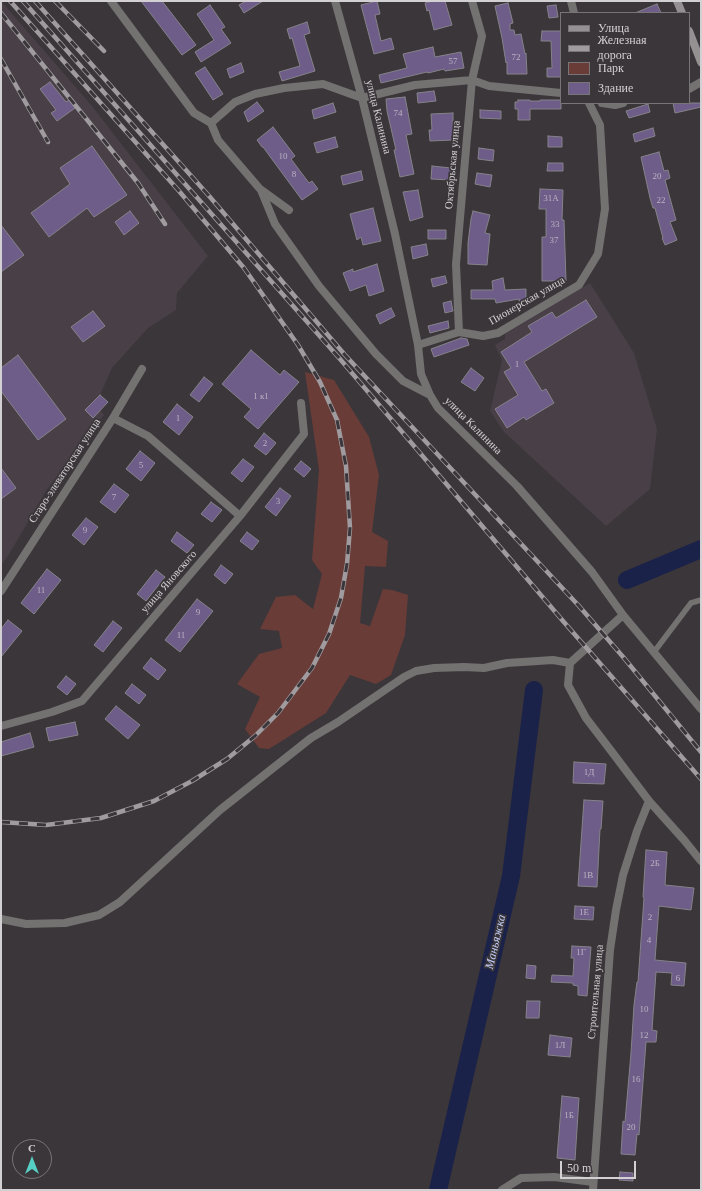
<!DOCTYPE html>
<html>
<head>
<meta charset="utf-8">
<style>
  body { margin:0 }
  #map { position:relative; width:702px; height:1191px; overflow:hidden; background:#3b363a; font-family:Georgia,serif }
  canvas { display:block }
  .frame { position:absolute; inset:0; border:2px solid #d3d0d3; pointer-events:none }
  .legend { position:absolute; left:560px; top:12px; width:130px; height:92px; box-sizing:border-box; background:#3b363a; border:1px solid #787477; margin:0; padding:5px 7px; list-style:none; font-size:12px; color:#d3d0d3 }
  .legend li { display:flex; align-items:center; gap:8px; height:20px }
  .legend b { width:20px; border:1px solid #787477 }
  .north { position:absolute; left:12px; top:1139px; width:40px; height:40px; box-sizing:border-box; background:#3b363a; border:1px solid #787477; border-radius:50%; rotate:0deg; font-size:11px; font-weight:700; line-height:16px; text-align:center; color:#d3d0d3 }
  .north::after { content:''; display:block; margin:auto; width:14px; height:18px; background:#56cec4; clip-path:polygon(50% 0,100% 100%,50% 72%,0 100%) }
  .scale { position:absolute; left:560px; top:1161px; width:76px; height:18px; box-sizing:border-box; border:2px solid #d3d0d3; border-top:0; padding-left:5px; font-size:12px; line-height:14px; white-space:nowrap; color:#d3d0d3; -webkit-text-stroke:3px #3b363a; paint-order:stroke }
</style>
</head>
<body>
<div id="map">
<canvas width="702" height="1191"></canvas>
<div class="frame"></div>
<ul class="legend">
<li><b style="height:5px;background:#959091"></b>Улица</li>
<li><b style="height:5px;background:#9f9b9f"></b>Железная дорога</li>
<li><b style="height:11px;background:#693c38"></b>Парк</li>
<li><b style="height:11px;background:#6e5c89"></b>Здание</li>
</ul>
<div class="north">С</div>
<div class="scale">50 m</div>
</div>
<script>
const c = document.querySelector('canvas').getContext('2d');
c.lineJoin = 'round';
function fillPath(path, color) { c.fillStyle = color; c.fill(path, 'evenodd'); }
const shape = rows => new Path2D(rows.map(r => 'M' + r).join(''));
function trace(path, color, width, dash) { c.strokeStyle = color; c.lineWidth = width; c.lineCap = dash ? 'butt' : 'round'; c.setLineDash(dash || []); c.stroke(path); }
function write(font, color, halo, rows, align = 'center') {
  c.font = font + ' Georgia,serif'; c.lineWidth = 3.5; c.setLineDash([]); c.textBaseline = 'middle'; c.strokeStyle = halo; c.fillStyle = color; for (const [text, x, y, turn = 0] of rows) {
    c.save(); c.translate(x, y); c.rotate((+turn || 0) * Math.PI / 180); c.textAlign = isNaN(turn) ? turn : align; if (halo) c.strokeText(text, 0, 0); c.fillText(text, 0, 0); c.restore();
  }
}
const built = shape([
  [1,1,92,106,208,256,177,293,176,310,148,328,112,368,100,395,108,402,100,410,104,415,46,491,8,556,1,565],
  [590,283,634,353,657,429,650,489,606,526,504,432,490,411,502,360,495,345,505,339,505,334]
]);
const green = shape([
  [305,372,334,380,369,437,379,475,372,532,388,541,386,567,365,566,360,623,370,626,383,589,392,590,408,595,405,635,391,675,376,684,350,675,326,713,269,749,259,748,245,729,260,697,237,684,259,654,282,648,279,631,260,629,276,597,295,595,313,609,322,574,312,560,319,470]
]);
const river = shape([
  [627,580,701,549],
  [438,1190,511,876,534,690]
]);
const building = shape([
  [141,1,162,1,196,45,182,55,141,1],
  [246,1,263,1,244,13,239,5,246,1],
  [377,1,380,14,375,15,381,41,391,38,394,49,374,54,361,5,377,1],
  [432,1,445,1,452,25,434,30,429,10,427,11,425,3,432,1],
  [508,3,513,23,510,24,510,30,514,30,515,35,521,34,525,54,526,53,527,74,507,74,507,62,506,63,502,38,495,6,508,3],
  [657,4,661,13,635,13,657,4],
  [210,5,225,27,221,29,231,43,201,62,195,52,214,40,197,14,210,5],
  [556,5,558,17,549,18,547,6,556,5],
  [307,22,310,33,304,35,315,71,282,81,279,72,300,66,292,38,290,39,287,29,307,22],
  [542,31,561,31,561,77,547,77,547,68,552,68,551,41,541,41,542,31],
  [433,47,435,57,461,52,464,68,445,71,444,69,428,73,427,72,381,83,379,75,407,68,403,54,433,47],
  [241,63,244,72,230,78,227,69,241,63],
  [205,67,223,94,213,100,195,73,205,67],
  [50,82,66,102,69,100,75,108,57,121,51,113,56,110,40,89,50,82],
  [434,91,436,101,418,103,417,93,434,91],
  [405,97,412,134,406,135,414,174,400,177,394,150,396,150,387,111,386,99,405,97],
  [518,100,530,100,530,101,540,101,540,100,561,100,561,109,530,109,530,120,518,120,518,109,515,109,515,102,518,102,518,100],
  [257,102,264,111,248,122,244,112,257,102],
  [333,103,336,112,314,119,312,110,333,103],
  [673,103,701,103,701,107,675,113,673,103],
  [648,104,650,112,629,118,626,111,648,104],
  [480,110,501,111,501,119,480,118,480,110],
  [453,113,453,140,430,141,429,130,432,130,431,114,453,113],
  [273,127,295,156,291,159,309,183,312,181,318,189,302,200,263,147,262,147,257,140,273,127],
  [653,128,655,136,635,142,633,134,653,128],
  [548,136,562,137,562,147,548,147,548,136],
  [335,137,338,147,317,153,314,143,335,137],
  [92,146,127,195,94,217,87,208,49,237,31,213,70,184,60,168,92,146],
  [479,148,494,150,493,161,478,159,479,148],
  [659,152,664,171,668,170,670,178,665,180,676,220,670,222,677,240,665,245,662,238,663,238,655,208,653,208,650,198,641,157,659,152],
  [548,163,563,163,563,171,547,171,548,163],
  [432,166,451,168,450,180,431,179,432,166],
  [361,171,363,180,343,185,341,176,361,171],
  [477,173,492,175,490,187,475,184,477,173],
  [540,189,563,190,562,220,564,220,566,281,542,281,542,237,546,237,546,209,539,209,540,189],
  [418,190,423,217,410,221,403,192,418,190],
  [373,208,381,241,363,245,361,237,357,240,350,214,373,208],
  [130,211,139,223,124,235,115,222,130,211],
  [473,211,490,215,485,233,490,234,487,265,468,264,468,243,471,219,473,211],
  [1,225,24,255,1,272,1,225],
  [428,230,446,230,446,239,428,239,428,230],
  [426,244,428,255,413,259,411,247,426,244],
  [377,264,384,291,369,296,366,285,350,291,343,273,353,269,353,272,377,264],
  [445,276,447,283,433,287,431,279,445,276],
  [503,278,505,290,526,289,526,301,519,301,519,299,496,303,495,299,471,299,471,290,493,290,492,281,503,278],
  [586,300,597,317,524,362,542,391,546,389,554,403,526,420,524,417,507,428,495,409,518,395,504,372,511,368,501,352,532,332,528,326,552,312,556,318,586,300],
  [451,301,453,311,445,313,443,303,451,301],
  [391,308,395,316,380,324,376,315,391,308],
  [93,311,105,326,83,342,71,327,93,311],
  [448,321,449,328,430,333,428,326,448,321],
  [461,338,467,339,469,345,434,357,431,349,461,338],
  [251,350,280,375,284,370,299,382,258,429,244,417,251,409,222,384,251,350],
  [18,355,66,419,38,440,1,391,1,368,18,355],
  [471,368,484,378,475,391,461,382,471,368],
  [204,377,213,384,199,402,190,395,204,377],
  [100,395,108,402,93,418,85,410,100,395],
  [177,404,193,417,179,435,163,422,177,404],
  [264,433,276,443,266,455,254,446,264,433],
  [140,451,155,463,141,481,126,469,140,451],
  [243,459,254,467,242,482,231,473,243,459],
  [301,461,311,469,304,477,294,469,301,461],
  [1,468,16,488,1,499,1,468],
  [114,484,129,495,115,513,100,502,114,484],
  [280,488,291,496,276,516,265,507,280,488],
  [211,502,222,510,212,522,201,514,211,502],
  [86,518,98,527,84,545,72,535,86,518],
  [177,532,194,545,187,553,171,541,177,532],
  [247,532,259,541,252,550,240,541,247,532],
  [221,565,233,574,225,584,214,575,221,565],
  [47,569,61,580,34,614,21,603,47,569],
  [156,570,165,577,146,601,137,594,156,570],
  [197,599,213,611,180,652,165,640,197,599],
  [8,620,22,631,1,657,1,629,8,620],
  [113,621,122,628,103,652,94,645,113,621],
  [151,658,166,670,158,680,143,668,151,658],
  [66,676,76,684,67,695,57,687,66,676],
  [132,684,146,695,139,704,125,693,132,684],
  [116,706,140,725,128,739,105,719,116,706],
  [75,722,78,735,49,741,46,728,75,722],
  [30,733,34,747,1,756,1,742,30,733],
  [574,762,606,764,604,784,573,783,574,762],
  [584,800,603,801,601,829,600,829,597,887,578,886,584,800],
  [646,850,667,852,665,885,694,888,691,910,659,906,655,960,686,963,684,986,671,985,672,973,656,972,652,1030,657,1031,656,1042,646,1042,639,1135,637,1134,635,1155,621,1154,623,1121,625,1122,631,1053,634,1005,637,982,638,982,644,898,643,897,646,850],
  [575,906,594,907,593,920,574,919,575,906],
  [572,946,591,947,587,996,578,995,578,986,573,985,573,983,551,982,552,975,573,976,574,958,571,958,572,946],
  [527,965,536,966,535,979,526,978,527,965],
  [527,1001,540,1001,539,1018,526,1018,527,1001],
  [550,1035,572,1038,570,1057,548,1055,550,1035],
  [562,1096,579,1098,575,1160,557,1158,562,1096],
  [620,1172,633,1173,633,1181,619,1180,620,1172]
]);
const lane = shape([
  [654,652,691,603,701,600]
]);
const street = shape([
  [111,1,194,113,211,123,218,140,260,189,289,210],
  [335,1,362,98,395,234,418,345,421,374,430,395,438,408,517,486,592,572,623,615,701,709],
  [571,1,574,13],
  [689,89,701,82],
  [602,103,615,105,623,103],
  [211,123,235,102,255,94,284,88,323,84,362,98,415,85,472,80,489,86,561,93],
  [261,190,275,224,319,286,376,354,403,381,430,395],
  [459,332,456,264,472,80,482,36,472,1],
  [418,345,459,332,483,336,498,333,579,285,598,254,605,209,600,125,589,103],
  [113,418,142,369],
  [1,591,113,418,148,436,240,516],
  [623,615,570,663,568,685,586,718,612,752,649,801,684,840,701,861],
  [1,726,52,712,82,701,240,516,304,434,301,403],
  [1,919,26,924,65,923,99,915,120,902,220,810,311,738,338,722,404,677,416,671,434,668,464,667,484,668,507,663,553,660,570,663],
  [502,1190,521,1178,554,1177,593,1182],
  [593,1190,610,950,616,910,623,875,637,831,649,801]
]);
const secondary = shape([
  [677,1,682,13],
  [689,31,701,62]
]);
const rail = shape([
  [23,1,340,359,563,621,701,779],
  [35,1,210,197,345,355,579,606,624,658,701,752],
  [55,1,104,51],
  [1,13,138,183,165,224],
  [1,59,48,142],
  [1,822,46,825,101,818,154,801,192,781,227,759,255,736,278,713,312,668,329,634,341,598,347,564,350,528,346,466,337,420,320,382,298,345,244,268,179,191,10,1]
]);
const numberNames = [
  ["72",516,58],
  ["57",453,62],
  ["74",398,114],
  ["10",283,157],
  ["8",294,175],
  ["20",657,177],
  ["31А",551,199],
  ["22",661,201],
  ["33",555,225],
  ["37",554,241],
  ["1",517,365],
  ["1 к1",261,397],
  ["1",178,419],
  ["2",265,444],
  ["5",141,466],
  ["7",114,498],
  ["3",278,502],
  ["9",85,531],
  ["11",41,591],
  ["9",198,613],
  ["11",181,636],
  ["1Д",589,773],
  ["2Б",655,864],
  ["1В",588,876],
  ["1Е",584,913],
  ["2",650,918],
  ["4",649,941],
  ["1Г",581,953],
  ["6",678,979],
  ["10",644,1010],
  ["12",644,1036],
  ["1Л",560,1046],
  ["16",636,1080],
  ["1Б",569,1116],
  ["20",631,1128]
];
const streetNames = [
  ["улица Калинина",378,117,76],
  ["Октябрьская улица",453,165,-85],
  ["Пионерская улица",527,301,-30],
  ["улица Калинина",473,426,45],
  ["Старо-элеваторская улица",65,471,-57],
  ["улица Яновского",169,582,-49],
  ["Строительная улица",596,992,-85]
];
const waterNames = [
  ["Маньяжка",496,942,-77]
];
fillPath(built, '#483f47');
fillPath(green, '#693c38');
trace(river, '#1b2249', 18);
fillPath(building, '#6e5c89');
trace(building, '#858389', 1);
trace(lane, '#747171', 5.5);
trace(street, '#747171', 8);
trace(secondary, '#959091', 8);
trace(rail, '#9f9b9f', 4.5);
trace(rail, '#3b363a', 3, [9]);
write('9px', '#bab3c0', null, numberNames);
write('11px', '#d3d0d3', '#3b363a', streetNames);
write('italic 12px', '#c4d0fb', '#3b363a', waterNames);
</script>
</body>
</html>
